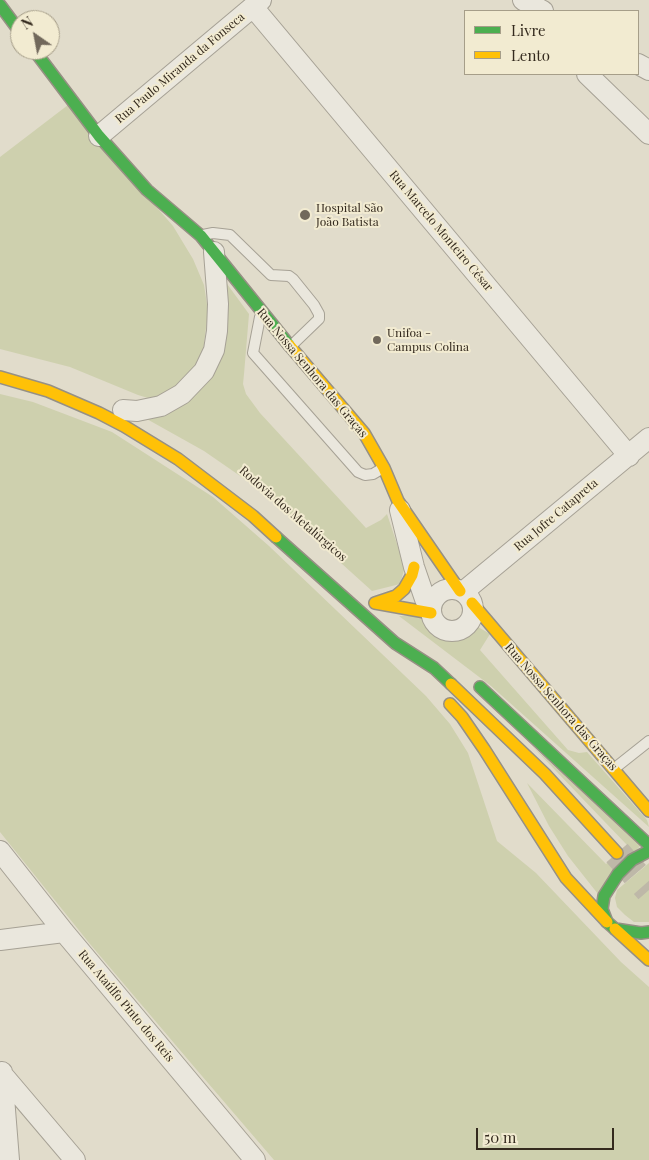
<!DOCTYPE html>
<html>
<head>
<meta charset="utf-8">
<style>
  body { margin:0 }
  #map { position:relative; width:649px; height:1160px; overflow:hidden; background:#e1dccb; font-family:"Playfair Display",serif }
  canvas { display:block }
  .legend { position:absolute; left:464px; top:10px; width:175px; height:65px; box-sizing:border-box; background:#f2ebd1; border:1px solid #a69e89; margin:0; padding:6px 9px; list-style:none; font-size:15px; color:#342a1e }
  .legend li { display:flex; align-items:center; gap:10px; height:25px }
  .legend b { width:25px; border:1px solid #a69e89 }
  .north { position:absolute; left:10px; top:10px; width:50px; height:50px; box-sizing:border-box; background:#f2ebd1; border:1px solid #a69e89; border-radius:50%; rotate:327deg; font-size:14px; font-weight:700; line-height:20px; text-align:center; color:#342a1e }
  .north::after { content:''; display:block; margin:auto; width:18px; height:22px; background:#71685b; clip-path:polygon(50% 0,100% 100%,50% 72%,0 100%) }
  .scale { position:absolute; left:476px; top:1128px; width:138px; height:22px; box-sizing:border-box; border:2px solid #342a1e; border-top:0; padding-left:6px; font-size:15px; line-height:18px; white-space:nowrap; color:#342a1e; -webkit-text-stroke:4px #f2ebd1; paint-order:stroke }
</style>
</head>
<body>
<div id="map">
<canvas width="649" height="1160"></canvas>
<ul class="legend">
<li><b style="height:6px;background:#4caf50"></b>Livre</li>
<li><b style="height:6px;background:#ffc107"></b>Lento</li>
</ul>
<div class="north">N</div>
<div class="scale">50 m</div>
</div>
<script>
const c = document.querySelector('canvas').getContext('2d');
c.lineJoin = 'round';
function fillPath(path, color) { c.fillStyle = color; c.fill(path, 'evenodd'); }
const shape = rows => new Path2D(rows.map(r => 'M' + r).join(''));
function trace(path, color, width, dash) { c.strokeStyle = color; c.lineWidth = width; c.lineCap = dash ? 'butt' : 'round'; c.setLineDash(dash || []); c.stroke(path); }
function write(font, color, halo, rows, align = 'center') {
  c.font = font + ' "Playfair Display",serif'; c.lineWidth = 4; c.setLineDash([]); c.textBaseline = 'middle'; c.strokeStyle = halo; c.fillStyle = color; for (const [text, x, y, turn = 0] of rows) {
    c.save(); c.translate(x, y); c.rotate((+turn || 0) * Math.PI / 180); c.textAlign = isNaN(turn) ? turn : align; if (halo) c.strokeText(text, 0, 0); c.fillText(text, 0, 0); c.restore();
  }
}
const green = shape([
  [68,105,173,226,193,259,204,285,208,311,203,353,196,366,173,390,160,396,148,398,138,395,70,367,0,349,0,157],
  [222,277,249,314,244,374,243,384,246,394,260,413,366,528,381,520,387,514,401,556,404,570,400,584,372,591,259,489,204,451,145,418,200,385],
  [0,394,33,402,112,432,213,497,269,546,426,696,450,724,468,753,497,841,536,873,621,962,649,987,649,1160,274,1160,196,1069,90,944,0,832],
  [399,616,422,616,435,630,441,634,448,635,460,636,473,624,490,634,480,650,568,750,579,753,587,752,647,820,649,827,491,686],
  [532,746,641,845,598,894,568,856,549,826,527,783,606,864,627,845],
  [649,863,649,922,634,922,625,915,617,907,615,898,617,890]
]);
const primaryTunnel = shape([
  [617,853,649,890]
]);
const lane = shape([
  [203,235,213,233,230,235,271,275,289,276,293,279,314,305,319,314,319,319,291,346],
  [260,317,253,353,358,472,365,475,373,474,383,468],
  [615,768,649,741]
]);
const street = shape([
  [523,0,543,11],
  [253,7,629,456],
  [638,64,649,70],
  [587,74,649,134],
  [99,136,261,0],
  [123,410,137,411,161,406,182,394,204,371,214,350,217,331,218,304,214,252],
  [400,510,414,567,425,599,431,609],
  '431 610a21 21 0 1 1 42 0a21 21 0 1 1-42 0Z',
  [463,592,649,438],
  [0,851,64,932,255,1160],
  [0,940,64,932],
  [2,1072,9,1160],
  [2,1074,75,1160]
]);
const fast = shape([
  [0,5,20,32],
  [34,50,99,136,147,190,201,236,289,345],
  [276,537,395,643,434,668,451,684],
  [480,687,649,845],
  [649,851,632,860,618,874,604,896,602,909,607,922,615,929,641,933,649,932]
]);
const slow = shape([
  [289,345,364,433,384,468,398,501,460,591],
  [0,377,48,391,99,413,124,426,178,459,253,516,276,537],
  [375,603,396,596,404,589,412,575,414,567],
  [375,603,431,613],
  [472,603,649,811],
  [451,684,545,774,617,853],
  [450,704,462,717,484,749,566,878,607,922],
  [615,929,649,960]
]);
const markers = [
  [305,215,6,"#71685b"],
  [377,340,5,"#71685b"]
];
const streetNames = [
  ["Rua Paulo Miranda da Fonseca",180,68,-40],
  ["Rua Marcelo Monteiro César",441,231,50],
  ["Rua Nossa Senhora das Graças",312,373,50],
  ["Rodovia dos Metalúrgicos",293,514,41],
  ["Rua Jofre Catapreta",556,515,-40],
  ["Rua Nossa Senhora das Graças",561,707,49],
  ["Rua Ataúlfo Pinto dos Reis",126,1006,50]
];
const poiNames = [
  ["Hospital São",316,208],
  ["João Batista",316,222],
  ["Unifoa -",387,333],
  ["Campus Colina",387,347]
];
fillPath(green, '#ced0ae');
trace(primaryTunnel, '#beb8a8', 28, [28, 14]);
trace(lane, '#a6a195', 12);
trace(street, '#a6a195', 22);
trace(fast, '#969084', 14);
trace(slow, '#969084', 14);
trace(lane, '#eae7dd', 10);
trace(street, '#eae7dd', 20);
trace(fast, '#4caf50', 11);
trace(slow, '#ffc107', 11);
for (const [x, y, r, color] of markers) { const dot = new Path2D(); dot.arc(x, y, r, 0, 2 * Math.PI); c.fillStyle = color; c.fill(dot); trace(dot, '#f2ebd1', 2); }
write('12px', '#342a1e', '#f2ebd1', streetNames);
write('12px', '#342a1e', '#f2ebd1', poiNames, 'left');
</script>
</body>
</html>
